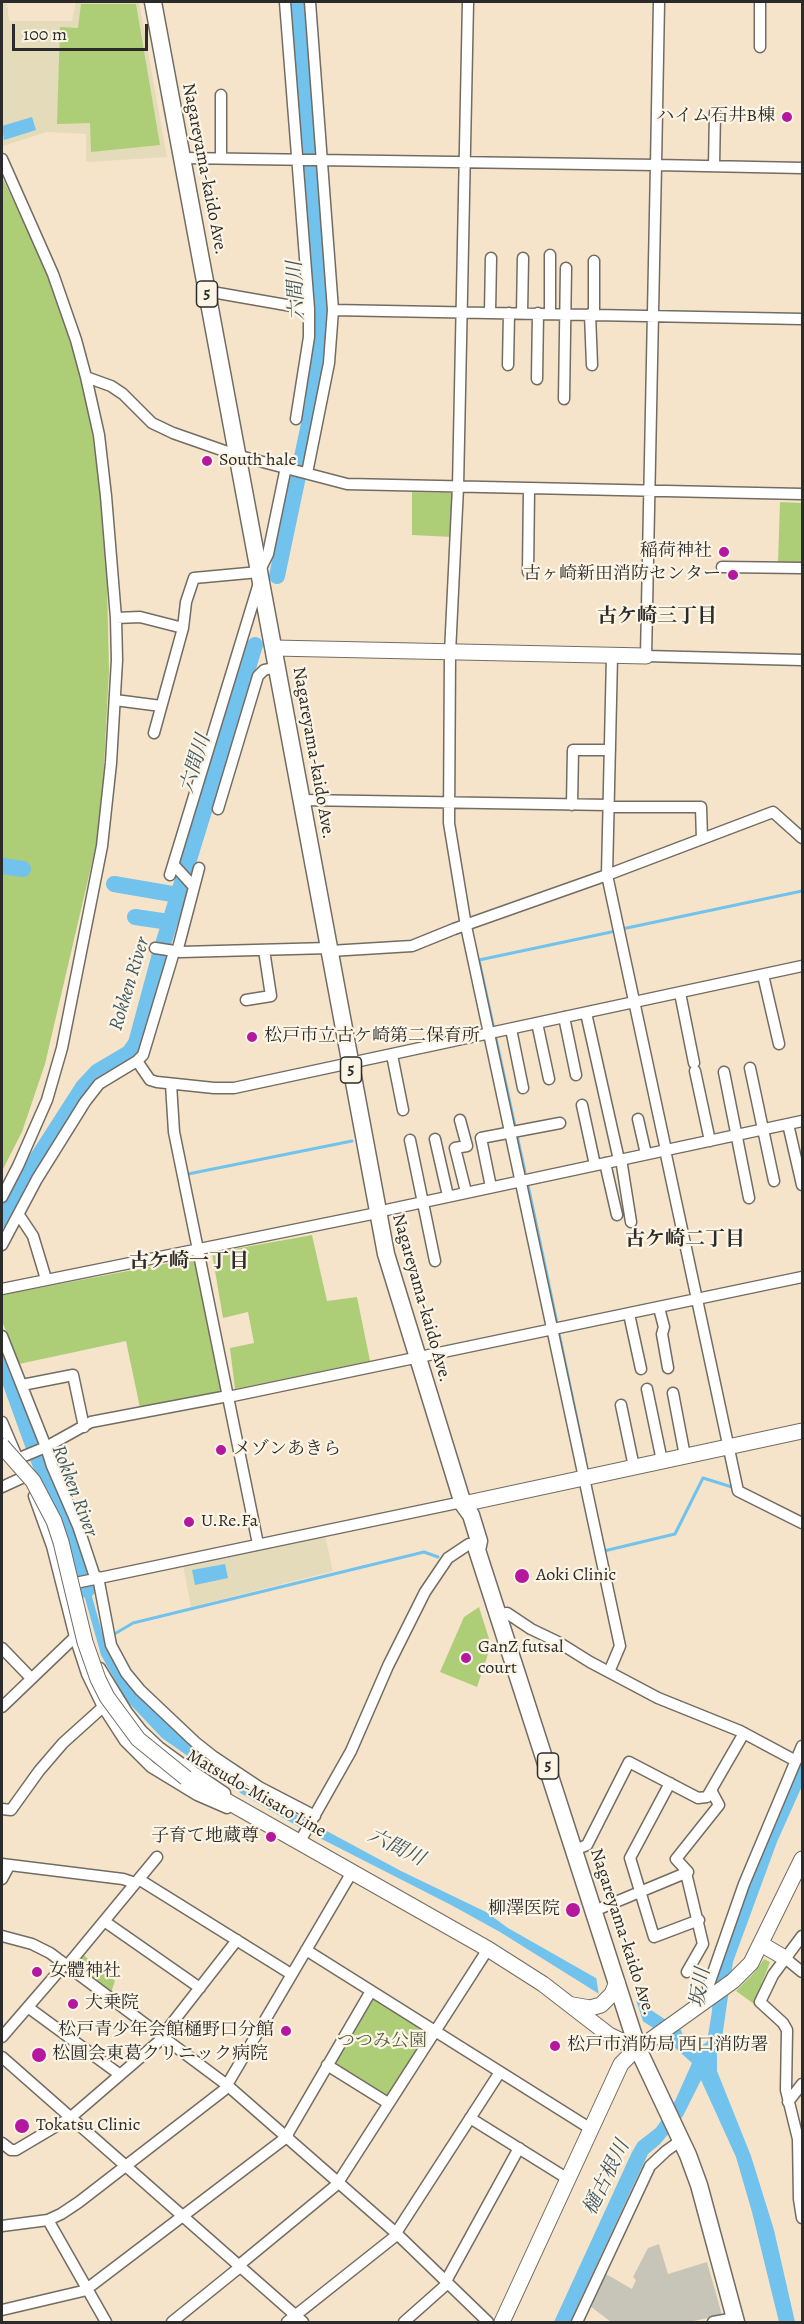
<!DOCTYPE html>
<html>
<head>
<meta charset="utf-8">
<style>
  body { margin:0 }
  #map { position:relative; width:804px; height:2324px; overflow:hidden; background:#f6e4ca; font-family:Alegreya,serif }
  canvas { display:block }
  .frame { position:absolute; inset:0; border:3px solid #2b2b2b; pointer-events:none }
  .scale { position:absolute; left:12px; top:24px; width:136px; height:27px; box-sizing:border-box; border:3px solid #2b2b2b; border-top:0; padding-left:8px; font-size:18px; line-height:21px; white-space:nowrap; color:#2b2b2b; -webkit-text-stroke:4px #fcf5e5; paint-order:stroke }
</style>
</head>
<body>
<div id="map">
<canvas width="804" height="2324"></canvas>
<div class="frame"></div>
<div class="scale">100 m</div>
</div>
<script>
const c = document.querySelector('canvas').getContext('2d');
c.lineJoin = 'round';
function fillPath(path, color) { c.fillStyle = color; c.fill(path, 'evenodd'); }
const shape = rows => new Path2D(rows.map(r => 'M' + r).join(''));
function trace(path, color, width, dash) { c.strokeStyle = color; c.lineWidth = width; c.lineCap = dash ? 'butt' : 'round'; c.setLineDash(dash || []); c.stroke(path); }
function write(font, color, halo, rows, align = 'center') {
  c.font = font + ' Alegreya,"Noto Serif JP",serif'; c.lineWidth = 4.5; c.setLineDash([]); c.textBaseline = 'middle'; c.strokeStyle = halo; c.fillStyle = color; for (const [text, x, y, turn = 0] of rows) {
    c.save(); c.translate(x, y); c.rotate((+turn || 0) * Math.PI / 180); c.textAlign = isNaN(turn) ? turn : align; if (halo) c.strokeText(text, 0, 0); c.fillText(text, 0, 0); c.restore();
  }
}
const built = shape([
  [2,2,7,2,9,21,72,21,76,2,139,2,167,157,89,162,86,161,86,134,47,132,3,146],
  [325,1536,333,1571,191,1607,183,1565]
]);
const industrial = shape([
  [659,2244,668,2274,707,2262,722,2315,689,2322,611,2322,590,2306,606,2274,632,2289,636,2280,633,2277,648,2248]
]);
const green = shape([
  [81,4,136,4,160,145,91,152,90,123,57,124,60,27,78,28],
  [2,177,49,275,74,349,91,422,106,541,109,670,101,824,45,1064,22,1132,2,1171],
  [412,492,453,493,452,537,412,535],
  [780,502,802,503,802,562,778,562],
  [312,1235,327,1301,357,1297,370,1361,235,1389,230,1348,254,1343,248,1312,223,1318,212,1253],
  [196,1258,222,1392,140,1408,126,1341,19,1364,2,1321,2,1295],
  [479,1607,491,1645,477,1687,440,1672,464,1617],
  [81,1953,115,1981,111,1993,75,1969,75,1960],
  [764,1959,770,1962,754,2004,736,1991,754,1973],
  [371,1998,426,2030,427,2036,386,2098,334,2065,333,2061]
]);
const water = shape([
  [32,117,36,130,4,140,2,126],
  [225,1564,228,1578,195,1585,192,1570],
  [84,1568,107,1650,119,1672,137,1695,209,1764,232,1780,401,1871,486,1912,508,1928,645,2006,681,2030,684,2038,696,2045,701,2046,707,2042,712,2011,714,1979,737,1914,802,1753,802,1786,777,1842,733,1962,722,2038,717,2052,717,2071,751,2156,774,2230,795,2322,779,2322,752,2212,736,2157,701,2080,683,2116,660,2144,648,2154,570,2322,554,2322,632,2152,638,2142,656,2128,675,2101,692,2063,652,2027,500,1932,453,1906,304,1830,242,1794,162,1738,127,1701,101,1655,77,1570]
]);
const pier = shape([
  [596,1976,635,1997,644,2024,599,1996]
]);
const stream = shape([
  [622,929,802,891],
  [525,1172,479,960,616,931],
  [188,1176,188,1174,352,1141],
  [528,1185,557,1323],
  [559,1333,585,1458],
  [604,1551,675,1534,703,1478,732,1487],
  [111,1636,133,1623,424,1552,438,1557],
  [549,1643,562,1650]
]);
const river = shape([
  [277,576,313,405,322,314,297,2],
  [2,866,23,869],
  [114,884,178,895],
  [135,917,169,922],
  [2,1220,29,1171,83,1087,97,1072,129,1053,136,1043,160,954,255,645],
  [2,1359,37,1456,66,1526,87,1590]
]);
const street = shape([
  [285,2,309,309],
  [468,2,458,487,450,653,449,823,466,926,620,1646,609,1672],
  [659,2,656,165,802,168],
  [760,47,760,2],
  [182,158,656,165,646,656,802,660],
  [221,158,221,95],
  [2,159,53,274,76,340,86,377,99,435,106,496,116,618,117,660,111,763,102,846,62,1048,47,1100,18,1166,2,1197],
  [714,166,715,112],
  [594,261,594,314],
  [207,293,212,292,309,309,309,337,296,419],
  [333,310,802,319],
  [490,312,491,258],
  [522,313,523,258],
  [550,314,550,255],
  [590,314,592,365],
  [508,365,509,313],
  [86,377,111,386,123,394,152,423,173,433,236,455,347,484,802,494],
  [537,379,538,313],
  [564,399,566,268],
  [307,473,329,363,333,310,310,2],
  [722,567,802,568],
  [528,572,529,489],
  [116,618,140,617,183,628,186,602,194,578,259,572,268,554,286,467],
  [612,656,607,875,666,1150],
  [115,700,161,706],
  [154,733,183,628],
  [301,800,609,805],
  [572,805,573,750,610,750],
  [609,807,701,807,702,839],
  [218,809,258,676,264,670,277,667],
  [174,865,194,887],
  [170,875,259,583],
  [607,875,773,812,802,838],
  [155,948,181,952,329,948],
  [330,951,412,946,454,929,607,875],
  [177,952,199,868],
  [763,975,779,1044],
  [680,993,694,1063],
  [246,1000,271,996,264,950],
  [586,1013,619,1160],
  [564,1017,576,1075],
  [537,1023,549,1079],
  [511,1029,523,1088],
  [392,1055,403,1110],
  [137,1061,150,1080,157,1082,214,1088,234,1088,802,966],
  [750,1068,774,1181],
  [695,1071,710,1141],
  [724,1072,749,1198],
  [171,1084,174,1132,258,1544],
  [582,1105,595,1165],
  [638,1119,646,1154],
  [460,1120,467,1146,455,1148,466,1192],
  [788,1124,802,1185],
  [435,1139,448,1196],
  [410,1140,435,1261],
  [665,1150,738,1491,802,1523],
  [621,1159,631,1222],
  [605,1163,617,1215],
  [491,1187,481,1138,560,1123],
  [377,1212,802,1121],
  [19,1215,33,1236,46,1279],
  [2,1245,37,1179,85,1102,99,1084,137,1061,143,1055,174,952],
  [2,1289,377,1213],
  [659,1308,664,1327,662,1334,668,1368],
  [629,1314,641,1369],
  [2,1336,46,1447,17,1459],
  [22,1385,73,1375,84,1427],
  [647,1389,662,1461],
  [673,1393,685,1456],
  [228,1397,802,1277],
  [621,1405,634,1467],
  [2,1422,17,1457],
  [2,1487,26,1476],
  [34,1496,52,1546,75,1637,87,1674,103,1707,125,1741,151,1767,197,1795,227,1808],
  [95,1577,78,1526,52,1466,46,1447,91,1422,228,1396],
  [98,1577,111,1645,126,1673,140,1690,195,1742,214,1757,259,1787,315,1816],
  [66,1585,462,1502],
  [498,1615,507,1613,531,1629,558,1642,590,1662,658,1698,740,1731,796,1761],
  [2,1648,31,1678],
  [100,1668,127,1712,142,1731,159,1747,188,1768,225,1793],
  [2,1707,75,1637],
  [670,1783,630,1858,654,1937,699,1920],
  [2,1809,11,1810,39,1771,63,1743,103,1707],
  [299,1843,351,1751,388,1666,425,1592,448,1558,469,1544],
  [575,1850,587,1845,629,1762,698,1798,707,1797,744,1733],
  [2,1864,123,1879,135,1883],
  [686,1873,703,1944,687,1972],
  [2,1879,9,1866],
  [140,1880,291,1974],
  [594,1911,688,1872,676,1859,719,1805,711,1790],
  [104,1921,200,1988],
  [2,1936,32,1944,50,1953,227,2085,396,2233,488,2322],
  [802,1936,773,1975,760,2002,783,2023,787,2030,786,2090,798,2139,799,2199,802,2218],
  [306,1950,591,2129],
  [785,1958,802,1972],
  [67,1966,157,1857],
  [711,1997,708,1987,744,1884,802,1746],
  [29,2008,119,2074],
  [162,2036,237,1940],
  [2,2037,65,1964],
  [2,2057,303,2322],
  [327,2065,388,2103],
  [788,2102,802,2084],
  [470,2118,568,2179],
  [287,2135,371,1991],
  [2,2143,11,2150,16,2150,70,2118,164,2037],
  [339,2181,488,1949],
  [48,2220,106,2322],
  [2,2226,48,2220,61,2214,79,2202,224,2090,352,1872],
  [396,2233,500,2072],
  [238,2266,340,2182],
  [446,2281,519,2148],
  [88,2288,288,2136],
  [2,2310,87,2290],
  [172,2322,240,2267],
  [287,2322,398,2234],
  [404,2322,448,2283],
  [577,2322,650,2166,666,2151,680,2141],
  [713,2322,735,2318]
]);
const secondary = shape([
  [274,648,646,656],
  [463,1504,802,1431],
  [186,1778,488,1949,543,1984,609,2035,638,2049],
  [761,1944,785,1958],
  [573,2005,590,2008,601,2005,612,1994,617,1982],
  [502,2322,621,2064,631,2054,733,1981,751,1963,802,1859]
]);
const primary = shape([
  [153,2,386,1254,463,1504,471,1515,479,1541,477,1550,638,2049,688,2155,699,2185,736,2322]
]);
const secondaryBridge = shape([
  [2,1446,33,1481,54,1521,61,1542,85,1642,98,1679,107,1697,138,1739,186,1778]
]);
const markers = [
  [787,117,6,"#b5179e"],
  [207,461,6,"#b5179e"],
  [724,552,6,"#b5179e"],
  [733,575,6,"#b5179e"],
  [252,1037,6,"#b5179e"],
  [221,1450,6,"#b5179e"],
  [189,1522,6,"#b5179e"],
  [522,1576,8,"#b5179e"],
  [466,1658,6,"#b5179e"],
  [271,1837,6,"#b5179e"],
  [573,1910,8,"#b5179e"],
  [37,1972,6,"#b5179e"],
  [73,2004,6,"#b5179e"],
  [286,2031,6,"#b5179e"],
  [555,2046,6,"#b5179e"],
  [39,2055,8,"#b5179e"],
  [22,2126,8,"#b5179e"]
];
const shields = [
  [207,294,21],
  [351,1070,21],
  [548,1766,21]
];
const shieldNames = [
  ["5",207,294],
  ["5",351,1070],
  ["5",548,1766]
];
const poiNames = [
  ["ハイム石井B棟",775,117,"right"],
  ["South hale",219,461],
  ["稲荷神社",712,552,"right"],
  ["古ヶ崎新田消防センター",721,575,"right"],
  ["松戸市立古ケ崎第二保育所",264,1037],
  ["メゾンあきら",233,1450],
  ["U.Re.Fa",201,1522],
  ["Aoki Clinic",536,1576],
  ["GanZ futsal",478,1648],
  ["court",478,1669],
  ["子育て地蔵尊",259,1837,"right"],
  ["柳澤医院",560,1910,"right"],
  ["女體神社",49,1972],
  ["大乗院",85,2004],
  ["松戸青少年会館樋野口分館",274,2031,"right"],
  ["松戸市消防局 西口消防署",567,2046],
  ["松圓会東葛クリニック病院",52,2055],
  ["Tokatsu Clinic",36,2126]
];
const streetNames = [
  ["Nagareyama-kaido Ave.",204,169,79],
  ["Nagareyama-kaido Ave.",313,753,80],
  ["Nagareyama-kaido Ave.",421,1298,74],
  ["Matsudo-Misato Line",256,1794,30],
  ["Nagareyama-kaido Ave.",622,1932,72]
];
const parkNames = [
  ["つつみ公園",382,2042]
];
const waterNames = [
  ["六間川",297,291,-93],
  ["六間川",196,764,-73],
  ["Rokken River",130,984,-73],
  ["Rokken River",74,1491,69],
  ["六間川",396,1848,26],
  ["坂川",701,1988,-81],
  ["樋古根川",607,2178,-64]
];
const neighbourhoodNames = [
  ["古ケ崎三丁目",657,617],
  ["古ケ崎二丁目",685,1240],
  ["古ケ崎一丁目",189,1262]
];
fillPath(built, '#e3dbba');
fillPath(industrial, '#c6c5b8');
fillPath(green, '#adce77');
fillPath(water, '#71c2ec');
fillPath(pier, '#f6e4ca');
trace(stream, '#71c2ec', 3);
trace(river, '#71c2ec', 16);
trace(street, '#726c63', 13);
trace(secondary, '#726c63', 17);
trace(primary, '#726c63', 19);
trace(street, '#fff', 10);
trace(secondary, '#fff', 15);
trace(primary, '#fff', 16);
trace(secondaryBridge, '#726c63', 17, []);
trace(secondaryBridge, '#fff', 15);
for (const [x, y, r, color] of markers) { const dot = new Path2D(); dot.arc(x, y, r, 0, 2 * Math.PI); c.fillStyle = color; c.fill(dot); trace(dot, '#fcf5e5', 2); }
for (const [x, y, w] of shields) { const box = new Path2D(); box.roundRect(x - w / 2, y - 13, w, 26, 4.5); c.fillStyle = '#fcf5e5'; c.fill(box); trace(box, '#2b2b2b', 1.5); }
write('bold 16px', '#2b2b2b', null, shieldNames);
write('18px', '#2b2b2b', '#fcf5e5', poiNames, 'left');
write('18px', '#2b2b2b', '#fcf5e5', streetNames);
write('18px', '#525c42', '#fcf5e5', parkNames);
write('italic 20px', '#405865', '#fcf5e5', waterNames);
write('bold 20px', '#2b2b2b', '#fcf5e5', neighbourhoodNames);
</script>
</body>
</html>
